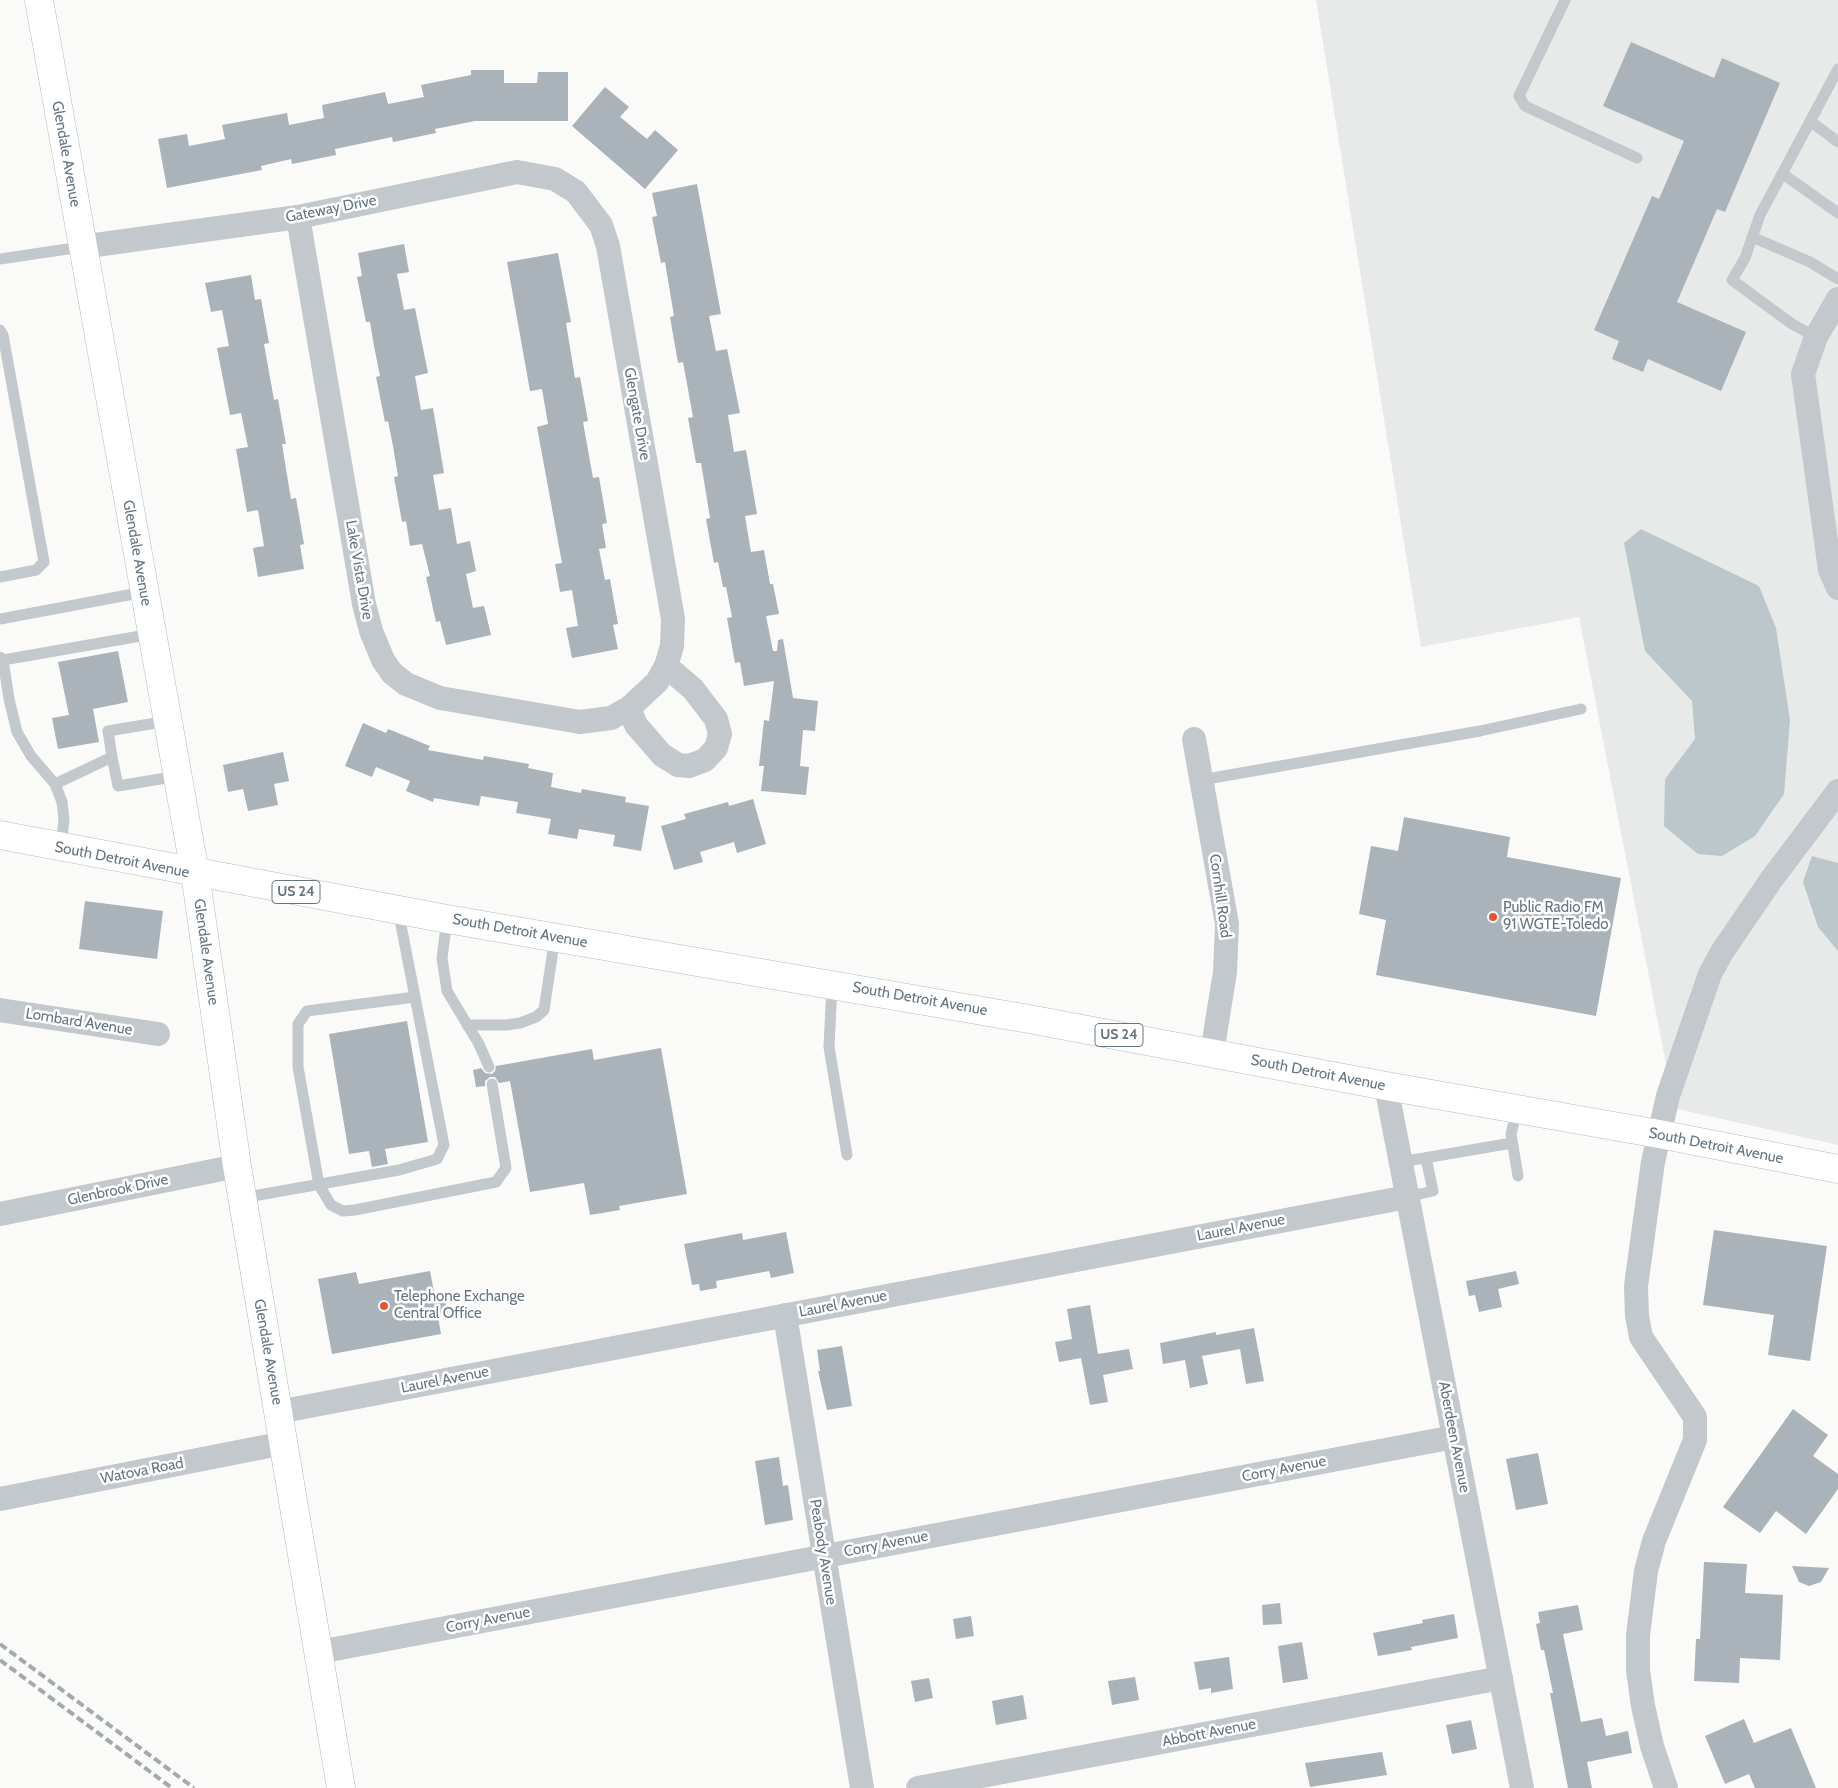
<!DOCTYPE html>
<html>
<head>
<meta charset="utf-8">
<style>
  body { margin:0 }
  canvas { display:block; background:#fafaf8 }
</style>
</head>
<body>
<canvas width="1838" height="1788"></canvas>
<script>
const c = document.querySelector('canvas').getContext('2d');
c.lineJoin = 'round';
function fillPath(path, color) { c.fillStyle = color; c.fill(path, 'evenodd'); }
const shape = rows => new Path2D(rows.map(r => 'M' + r).join(''));
function trace(path, color, width, dash) { c.strokeStyle = color; c.lineWidth = width; c.lineCap = dash ? 'butt' : 'round'; c.setLineDash(dash || []); c.stroke(path); }
function write(font, color, halo, rows, align = 'center') {
  c.font = font + ' Cabin,sans-serif'; c.lineWidth = 5; c.setLineDash([]); c.textBaseline = 'middle'; c.strokeStyle = halo; c.fillStyle = color; for (const [text, x, y, turn = 0] of rows) {
    c.save(); c.translate(x, y); c.rotate((+turn || 0) * Math.PI / 180); c.textAlign = isNaN(turn) ? turn : align; if (halo) c.strokeText(text, 0, 0); c.fillText(text, 0, 0); c.restore();
  }
}
const built = shape([
  [1316,0,1838,0,1838,1145,1655,1104,1666,1064,1579,617,1421,647]
]);
const water = shape([
  [1641,529,1759,586,1776,628,1790,720,1784,794,1755,836,1722,856,1698,854,1664,826,1665,779,1695,739,1692,701,1645,651,1624,543],
  [1812,856,1838,863,1838,951,1818,927,1803,882]
]);
const building = shape([
  [1631,42,1714,78,1722,58,1780,83,1725,212,1717,209,1677,302,1746,332,1721,391,1648,359,1643,372,1612,359,1619,341,1594,330,1652,196,1659,199,1684,141,1603,106],
  [471,70,504,70,504,83,537,83,538,72,568,72,568,121,475,121,435,129,436,133,393,142,392,137,359,144,335,149,336,155,292,164,291,159,261,166,262,170,167,188,158,139,187,134,189,146,225,139,222,125,287,113,289,125,324,118,322,105,385,92,388,104,424,97,421,85,471,75],
  [605,87,629,107,620,117,647,139,655,130,678,150,645,189,572,126],
  [697,184,721,314,709,316,716,351,727,349,740,413,728,415,734,452,746,450,757,514,745,516,751,552,764,550,770,584,773,584,779,614,766,616,773,651,777,651,778,640,783,639,793,698,818,701,815,731,803,730,800,766,809,767,806,795,761,791,764,766,759,766,764,720,769,721,774,681,744,686,740,662,735,663,727,618,732,617,726,587,723,587,718,562,714,563,706,519,710,518,706,493,701,463,696,463,688,418,693,417,683,362,678,363,670,317,674,316,665,262,661,263,652,217,657,216,652,193],
  [404,244,409,272,397,274,404,310,415,308,428,373,415,376,421,410,433,408,438,437,444,473,433,475,439,510,451,508,457,544,470,541,476,571,466,574,473,608,484,606,491,635,446,645,440,621,436,622,426,577,430,576,422,544,410,546,406,521,402,522,394,477,398,476,393,446,388,421,385,422,376,377,380,376,374,346,370,322,366,322,357,277,362,276,358,253],
  [558,253,571,322,566,323,575,378,580,377,588,421,583,422,593,478,599,477,607,523,602,524,606,548,599,549,605,580,610,579,618,624,613,625,618,649,572,658,566,628,578,626,572,590,560,592,555,564,562,563,537,427,548,424,542,389,530,391,507,262],
  [251,275,255,300,261,299,269,343,264,344,271,383,274,400,278,399,286,444,282,444,286,469,291,499,296,498,304,544,300,545,304,569,258,577,253,548,264,546,258,510,247,512,236,449,248,447,241,413,230,415,217,348,229,346,222,310,211,312,205,283],
  [118,651,128,702,93,709,99,742,58,749,52,718,69,715,58,662],
  [363,723,386,733,388,729,430,746,428,750,483,760,484,756,529,764,528,768,553,773,551,787,581,793,582,789,626,797,625,802,649,806,641,851,613,846,615,835,579,829,577,839,548,834,551,819,516,813,518,802,481,796,479,806,434,798,433,802,406,791,410,781,376,767,372,777,345,766],
  [283,752,289,781,274,784,278,805,248,811,243,789,228,792,223,765],
  [753,799,766,844,737,853,734,842,700,852,703,862,674,870,661,826,686,819,684,814,728,802,729,806],
  [1404,817,1510,837,1507,857,1621,878,1596,1016,1376,975,1386,920,1359,914,1371,846,1398,851],
  [85,901,163,911,157,959,79,949],
  [407,1021,428,1142,385,1149,388,1164,372,1167,369,1151,349,1154,329,1034],
  [661,1048,687,1194,619,1206,620,1210,590,1215,584,1183,530,1192,510,1081,499,1083,495,1077,490,1077,485,1081,485,1086,476,1087,473,1070,481,1068,485,1073,492,1074,495,1071,496,1066,592,1049,594,1060],
  [1714,1230,1827,1246,1810,1361,1768,1355,1774,1315,1703,1305],
  [786,1232,794,1273,771,1278,769,1271,716,1281,717,1288,700,1291,699,1284,692,1285,684,1244,742,1233,743,1240],
  [430,1271,435,1297,444,1295,448,1315,438,1317,441,1334,332,1354,318,1279,356,1272,359,1284],
  [1516,1271,1519,1284,1498,1289,1502,1307,1479,1312,1475,1295,1469,1296,1466,1281],
  [1090,1305,1098,1354,1129,1349,1133,1369,1103,1375,1108,1402,1090,1405,1081,1358,1059,1362,1055,1342,1072,1339,1067,1309],
  [1254,1328,1264,1381,1246,1384,1240,1349,1202,1356,1208,1384,1190,1388,1185,1360,1163,1364,1160,1343,1216,1332,1216,1335],
  [842,1346,852,1406,827,1410,818,1371,820,1371,817,1350],
  [1793,1409,1828,1435,1813,1456,1838,1474,1838,1489,1806,1534,1776,1511,1760,1533,1723,1507],
  [1538,1453,1548,1504,1516,1510,1506,1459],
  [779,1457,783,1486,788,1485,793,1520,765,1525,755,1461],
  [1704,1562,1747,1564,1745,1593,1783,1595,1780,1660,1740,1658,1739,1683,1694,1681,1696,1639,1700,1639],
  [1792,1566,1829,1568,1821,1582,1809,1586,1799,1582],
  [1280,1603,1282,1624,1263,1625,1262,1605],
  [1578,1605,1583,1630,1563,1634,1581,1722,1602,1718,1606,1736,1628,1731,1632,1753,1587,1762,1592,1788,1568,1788,1550,1693,1553,1693,1544,1650,1541,1650,1536,1624,1540,1623,1538,1612],
  [1454,1614,1458,1638,1411,1647,1412,1650,1378,1656,1373,1633,1423,1623,1422,1620],
  [971,1616,974,1636,956,1639,953,1619],
  [1302,1642,1308,1679,1283,1683,1278,1646],
  [1229,1657,1233,1689,1211,1693,1211,1688,1199,1690,1194,1662],
  [1135,1677,1139,1700,1112,1705,1108,1681],
  [929,1678,933,1698,915,1702,911,1681],
  [1023,1695,1027,1719,996,1725,992,1701],
  [1744,1719,1754,1743,1791,1728,1816,1788,1755,1788,1749,1774,1725,1784,1705,1736],
  [1471,1720,1477,1749,1452,1754,1446,1725],
  [1382,1752,1387,1775,1310,1787,1305,1763]
]);
const service = shape([
  [1565,0,1519,96,1525,106,1637,158],
  [1810,121,1838,142],
  [1783,174,1838,213],
  [1752,237,1810,262,1838,279],
  [0,259,81,247],
  [0,330,3,335,44,562,36,570,0,577],
  [1816,337,1792,324,1732,280,1745,258,1760,215,1838,69],
  [0,619,144,592],
  [0,657,3,660,152,634],
  [3,660,9,699,17,732,31,756,55,784,62,802,64,819,61,847],
  [168,721,108,731,112,757,118,786,178,776],
  [1201,780,1480,731,1581,709],
  [55,784,112,757],
  [447,919,442,958,447,991,479,1044,489,1067],
  [832,985,829,1047,847,1155],
  [415,997,307,1011,298,1024,298,1067,319,1185,331,1205,343,1211,355,1210,496,1182,506,1168,492,1084],
  [467,1025,506,1025,520,1023,536,1017,544,1010,555,937],
  [1517,1110,1511,1134,1518,1176],
  [1401,1162,1512,1143],
  [1407,1197,1433,1191,1426,1158],
  [242,1198,399,1170,437,1159,444,1145,398,910]
]);
const minor = shape([
  [81,247,298,217,517,172,555,179,576,192,601,225,608,246,673,619,672,646,666,666,657,682,629,708,611,718,580,722,440,698,406,684,392,673,383,660,371,631,364,604,298,217],
  [1838,299,1816,337,1803,374,1830,570,1838,588],
  [629,708,636,725,662,755,678,765,689,766,705,760,716,748,720,734,716,719,693,689,666,666],
  [1194,739,1227,924,1225,972,1212,1053],
  [0,1010,158,1034],
  [1386,1086,1522,1788],
  [0,1214,237,1166],
  [785,1315,862,1788],
  [278,1412,1407,1197],
  [0,1499,284,1443],
  [319,1652,1454,1437],
  [918,1788,1501,1678],
  [1666,1788,1652,1746,1643,1706,1638,1670,1638,1635,1646,1571,1654,1541,1695,1440,1695,1417,1641,1337,1637,1316,1636,1286,1653,1162,1668,1096,1710,974,1722,952,1771,880,1838,791]
]);
const secondary = shape([
  [39,0,195,873,237,1166,341,1788]
]);
const primary = shape([
  [0,835,447,919,1029,1019,1386,1086,1659,1134,1838,1169]
]);
const rail = shape([
  [0,1644,194,1788],
  [0,1660,172,1788]
]);
const markers = [
  [1493,917,5,"#e4572e"],
  [384,1306,5,"#e4572e"]
];
const shields = [
  [296,892,48],
  [1119,1035,48]
];
const shieldNames = [
  ["US 24",296,892],
  ["US 24",1119,1035]
];
const streetNames = [
  ["Glendale Avenue",66,154,80],
  ["Gateway Drive",331,209,-11],
  ["Glengate Drive",637,414,80],
  ["Glendale Avenue",137,553,80],
  ["Lake Vista Drive",359,570,80],
  ["South Detroit Avenue",122,860,11],
  ["Cornhill Road",1220,896,82],
  ["South Detroit Avenue",520,931,10],
  ["Glendale Avenue",206,952,82],
  ["South Detroit Avenue",920,999,10],
  ["Lombard Avenue",79,1022,9],
  ["South Detroit Avenue",1318,1073,11],
  ["South Detroit Avenue",1716,1146,11],
  ["Glenbrook Drive",118,1190,-12],
  ["Laurel Avenue",1241,1228,-11],
  ["Laurel Avenue",843,1304,-11],
  ["Glendale Avenue",268,1352,80],
  ["Laurel Avenue",445,1380,-11],
  ["Aberdeen Avenue",1454,1437,79],
  ["Corry Avenue",1284,1469,-11],
  ["Watova Road",142,1471,-11],
  ["Corry Avenue",886,1544,-11],
  ["Peabody Avenue",823,1552,81],
  ["Corry Avenue",488,1620,-11],
  ["Abbott Avenue",1209,1733,-11]
];
const poiNames = [
  ["Public Radio FM",1503,908],
  ["91 WGTE-Toledo",1503,925],
  ["Telephone Exchange",394,1297],
  ["Central Office",394,1314]
];
fillPath(built, '#e8e9e9');
fillPath(water, '#bbc7cb');
fillPath(building, '#aab3b9');
trace(secondary, '#b3babf', 29);
trace(primary, '#b5babe', 29);
trace(service, '#c3c8cc', 11);
trace(minor, '#c3c8cc', 24);
trace(secondary, '#fff', 28);
trace(primary, '#fff', 28);
trace(rail, '#a2aab0', 4, [8, 4]);
for (const [x, y, r, color] of markers) { const dot = new Path2D(); dot.arc(x, y, r, 0, 2 * Math.PI); c.fillStyle = color; c.fill(dot); trace(dot, '#fff', 2); }
for (const [x, y, w] of shields) { const box = new Path2D(); box.roundRect(x - w / 2, y - 11.5, w, 23, 4); c.fillStyle = '#fff'; c.fill(box); trace(box, '#657683', 1); }
write('bold 14px', '#657683', null, shieldNames);
write('15px', '#657683', '#fff', streetNames);
write('15px', '#657683', '#fff', poiNames, 'left');
</script>
</body>
</html>
